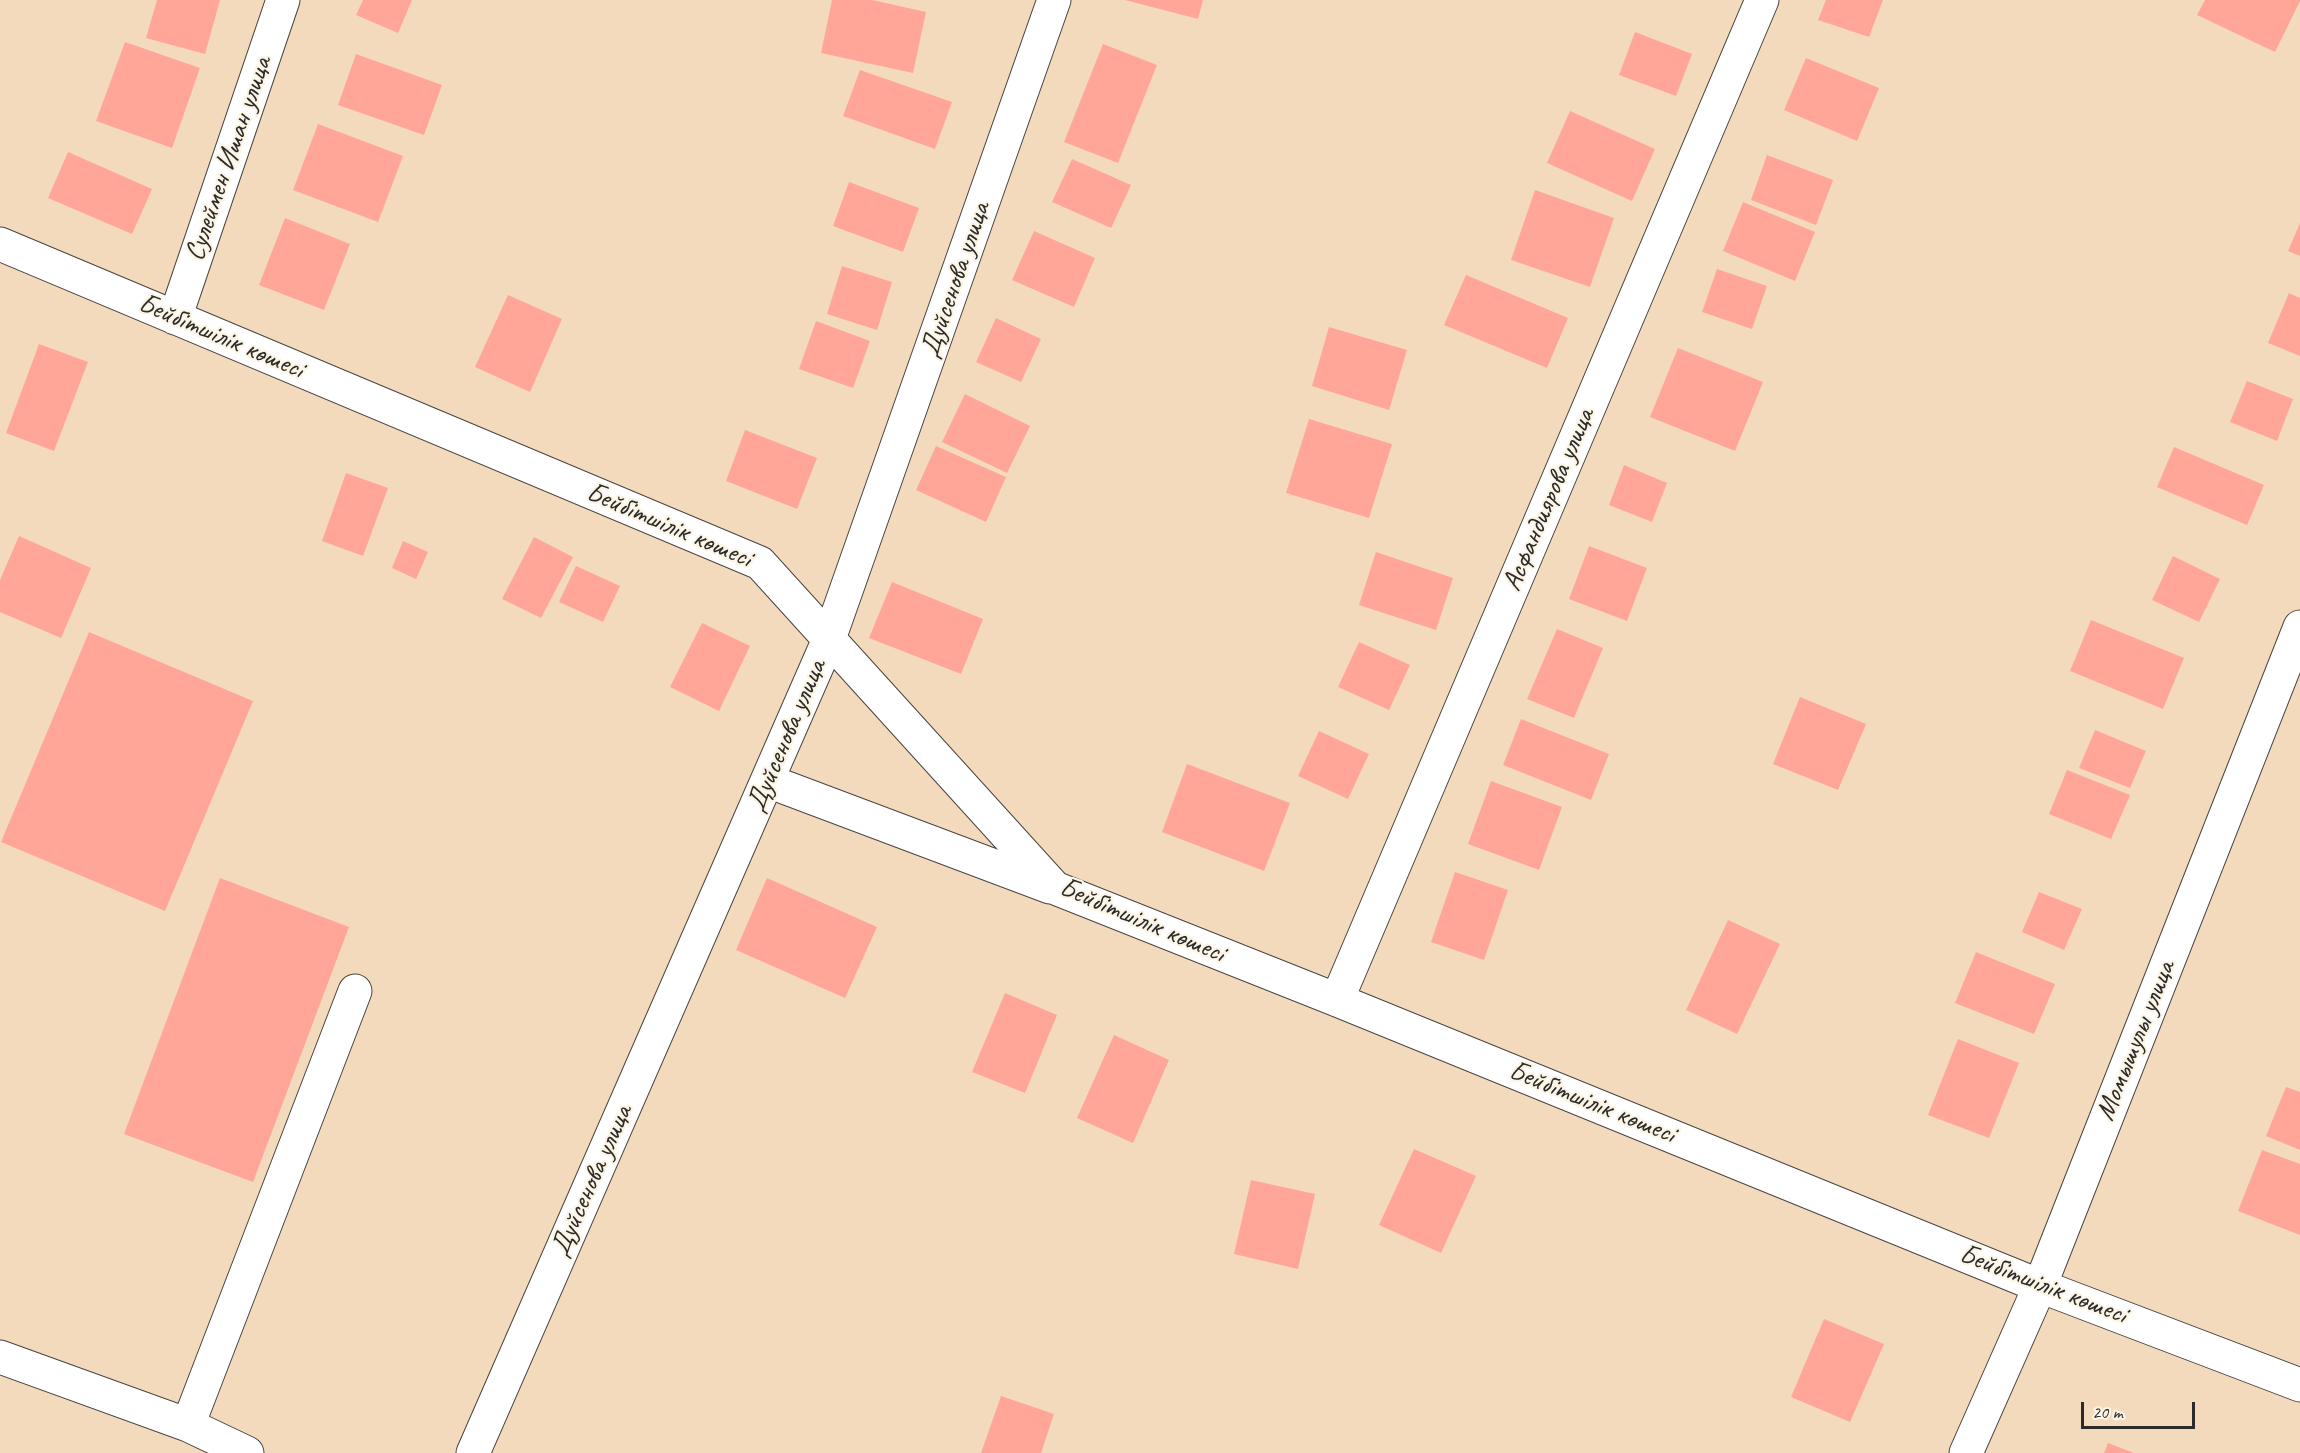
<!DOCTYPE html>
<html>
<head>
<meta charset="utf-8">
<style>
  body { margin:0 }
  #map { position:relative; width:2300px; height:1453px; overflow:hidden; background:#f4dabd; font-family:Caveat,sans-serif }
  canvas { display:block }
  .scale { position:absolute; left:2081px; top:1402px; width:114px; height:27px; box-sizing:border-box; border:3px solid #2b2b2b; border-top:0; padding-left:8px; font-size:18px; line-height:21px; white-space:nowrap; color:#2b2b2b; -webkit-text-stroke:4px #fcf5e5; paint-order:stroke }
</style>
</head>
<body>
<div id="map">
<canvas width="2300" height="1453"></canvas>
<div class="scale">20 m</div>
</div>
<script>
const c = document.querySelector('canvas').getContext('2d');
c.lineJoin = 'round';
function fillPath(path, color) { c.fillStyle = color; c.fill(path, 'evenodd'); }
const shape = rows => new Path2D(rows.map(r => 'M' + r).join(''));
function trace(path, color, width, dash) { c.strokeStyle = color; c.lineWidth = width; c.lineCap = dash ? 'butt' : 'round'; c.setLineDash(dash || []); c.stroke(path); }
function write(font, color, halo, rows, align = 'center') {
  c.font = font + ' Caveat,sans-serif'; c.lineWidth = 4.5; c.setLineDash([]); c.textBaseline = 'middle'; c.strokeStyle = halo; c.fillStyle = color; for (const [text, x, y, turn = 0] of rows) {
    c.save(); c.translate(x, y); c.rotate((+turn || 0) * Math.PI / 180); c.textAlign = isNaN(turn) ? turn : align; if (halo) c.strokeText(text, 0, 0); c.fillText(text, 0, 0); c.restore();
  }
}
const building = shape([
  [157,0,220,0,205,54,146,38],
  [363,0,412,0,398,33,356,15],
  [832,0,872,0,926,12,913,73,821,53],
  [1125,0,1203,0,1198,19],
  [1826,0,1883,0,1869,37,1818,20],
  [2205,0,2300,0,2300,1,2275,52,2197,15],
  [1635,32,1692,54,1676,96,1619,75],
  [125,42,200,68,172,148,96,121],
  [1103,44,1157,65,1118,163,1064,142],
  [356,54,442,85,424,135,338,105],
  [1806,58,1879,88,1857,141,1784,110],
  [860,70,952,102,935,149,843,116],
  [1570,111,1655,149,1632,201,1547,163],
  [318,124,403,156,378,222,293,190],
  [68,152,152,189,132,234,48,198],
  [1767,155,1833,180,1816,225,1751,200],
  [1072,159,1131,185,1111,228,1052,202],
  [849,182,919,208,903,252,833,226],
  [1535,190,1614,218,1590,287,1511,260],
  [1743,202,1815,232,1795,281,1723,251],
  [285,218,350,244,324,310,259,285],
  [2300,223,2300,256,2288,251],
  [1034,231,1095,258,1074,307,1012,280],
  [842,266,892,282,877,330,827,314],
  [1717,269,1767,286,1752,329,1702,312],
  [1466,275,1568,318,1547,368,1444,325],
  [2289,293,2300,298,2300,356,2268,343],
  [508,295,562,319,530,392,475,367],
  [996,318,1041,339,1021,382,976,362],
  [816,321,870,341,853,388,799,369],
  [1329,327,1407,350,1389,410,1312,386],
  [39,344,88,362,54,451,6,433],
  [1678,348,1763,382,1735,451,1650,417],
  [2247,381,2293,399,2277,441,2230,422],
  [965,394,1030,426,1007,473,942,442],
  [1309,419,1392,444,1369,518,1286,493],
  [745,430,817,458,797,509,726,481],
  [936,446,1006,477,986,522,916,490],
  [2174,447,2264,485,2247,525,2157,487],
  [1624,465,1667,483,1652,522,1609,505],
  [346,473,388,488,363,556,322,541],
  [19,536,91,568,61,638,0,612,0,580],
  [534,537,573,557,541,618,502,599],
  [403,541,428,552,416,579,392,568],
  [1589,546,1647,568,1627,621,1569,599],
  [1376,552,1453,578,1436,630,1359,605],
  [2173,556,2220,579,2199,622,2152,600],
  [576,566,620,586,603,622,559,602],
  [892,582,983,619,961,674,869,638],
  [2091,620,2184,658,2163,709,2070,671],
  [702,623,750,646,719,711,670,687],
  [1557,629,1603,648,1574,718,1527,699],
  [89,632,253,701,165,911,1,842],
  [1359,642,1410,665,1389,710,1338,687],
  [1800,697,1866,724,1838,790,1773,764],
  [1521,719,1609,754,1591,800,1503,765],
  [2095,730,2146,751,2130,788,2079,768],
  [1319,731,1369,754,1348,799,1298,776],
  [1187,764,1290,803,1264,871,1162,832],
  [2067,770,2130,795,2111,839,2049,814],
  [1491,781,1562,807,1539,870,1468,844],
  [1455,872,1508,890,1484,960,1431,942],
  [220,878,349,927,253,1182,124,1134],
  [767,878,877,927,845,998,736,950],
  [2039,892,2082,909,2064,950,2022,932],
  [1728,920,1780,944,1737,1034,1686,1010],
  [1976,952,2055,984,2034,1034,1955,1003],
  [1005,993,1057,1015,1025,1093,972,1072],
  [1114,1035,1169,1060,1133,1143,1077,1118],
  [1958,1039,2019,1063,1989,1138,1928,1115],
  [2286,1087,2300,1092,2300,1150,2266,1136],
  [1414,1149,1476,1176,1441,1253,1379,1225],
  [2262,1150,2300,1164,2300,1235,2238,1211],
  [1251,1180,1315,1194,1298,1269,1234,1254],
  [1824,1319,1884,1344,1850,1422,1791,1397],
  [1001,1396,1054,1414,1041,1453,981,1453],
  [2108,1443,2134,1453,2104,1453]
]);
const minor = shape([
  [0,244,760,563,1055,888,1337,1000,2040,1286,2300,1385],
  [175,318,283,0],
  [768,781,1050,887],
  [1337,1000,1762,0],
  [0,1357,188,1425,247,1453],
  [188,1425,355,991],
  [473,1453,829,639,1054,0],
  [1966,1453,2040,1286,2300,627]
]);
const streetNames = [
  ["Сулеймен Ишан улица",229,159,-71],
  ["Дуйсенова улица",956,280,-71],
  ["Бейбітшілік көшесі",221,337,23],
  ["Асфандиярова улица",1549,500,-67],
  ["Бейбітшілік көшесі",669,526,23],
  ["Дуйсенова улица",787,736,-67],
  ["Бейбітшілік көшесі",1142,921,23],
  ["Момышулы улица",2136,1041,-68],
  ["Бейбітшілік көшесі",1592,1103,22],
  ["Дуйсенова улица",592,1181,-66],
  ["Бейбітшілік көшесі",2043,1285,21]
];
fillPath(building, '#ffa698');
trace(minor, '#494541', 35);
trace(minor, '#fff', 33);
write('28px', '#2b2b2b', '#fcf5e5', streetNames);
</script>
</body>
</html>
